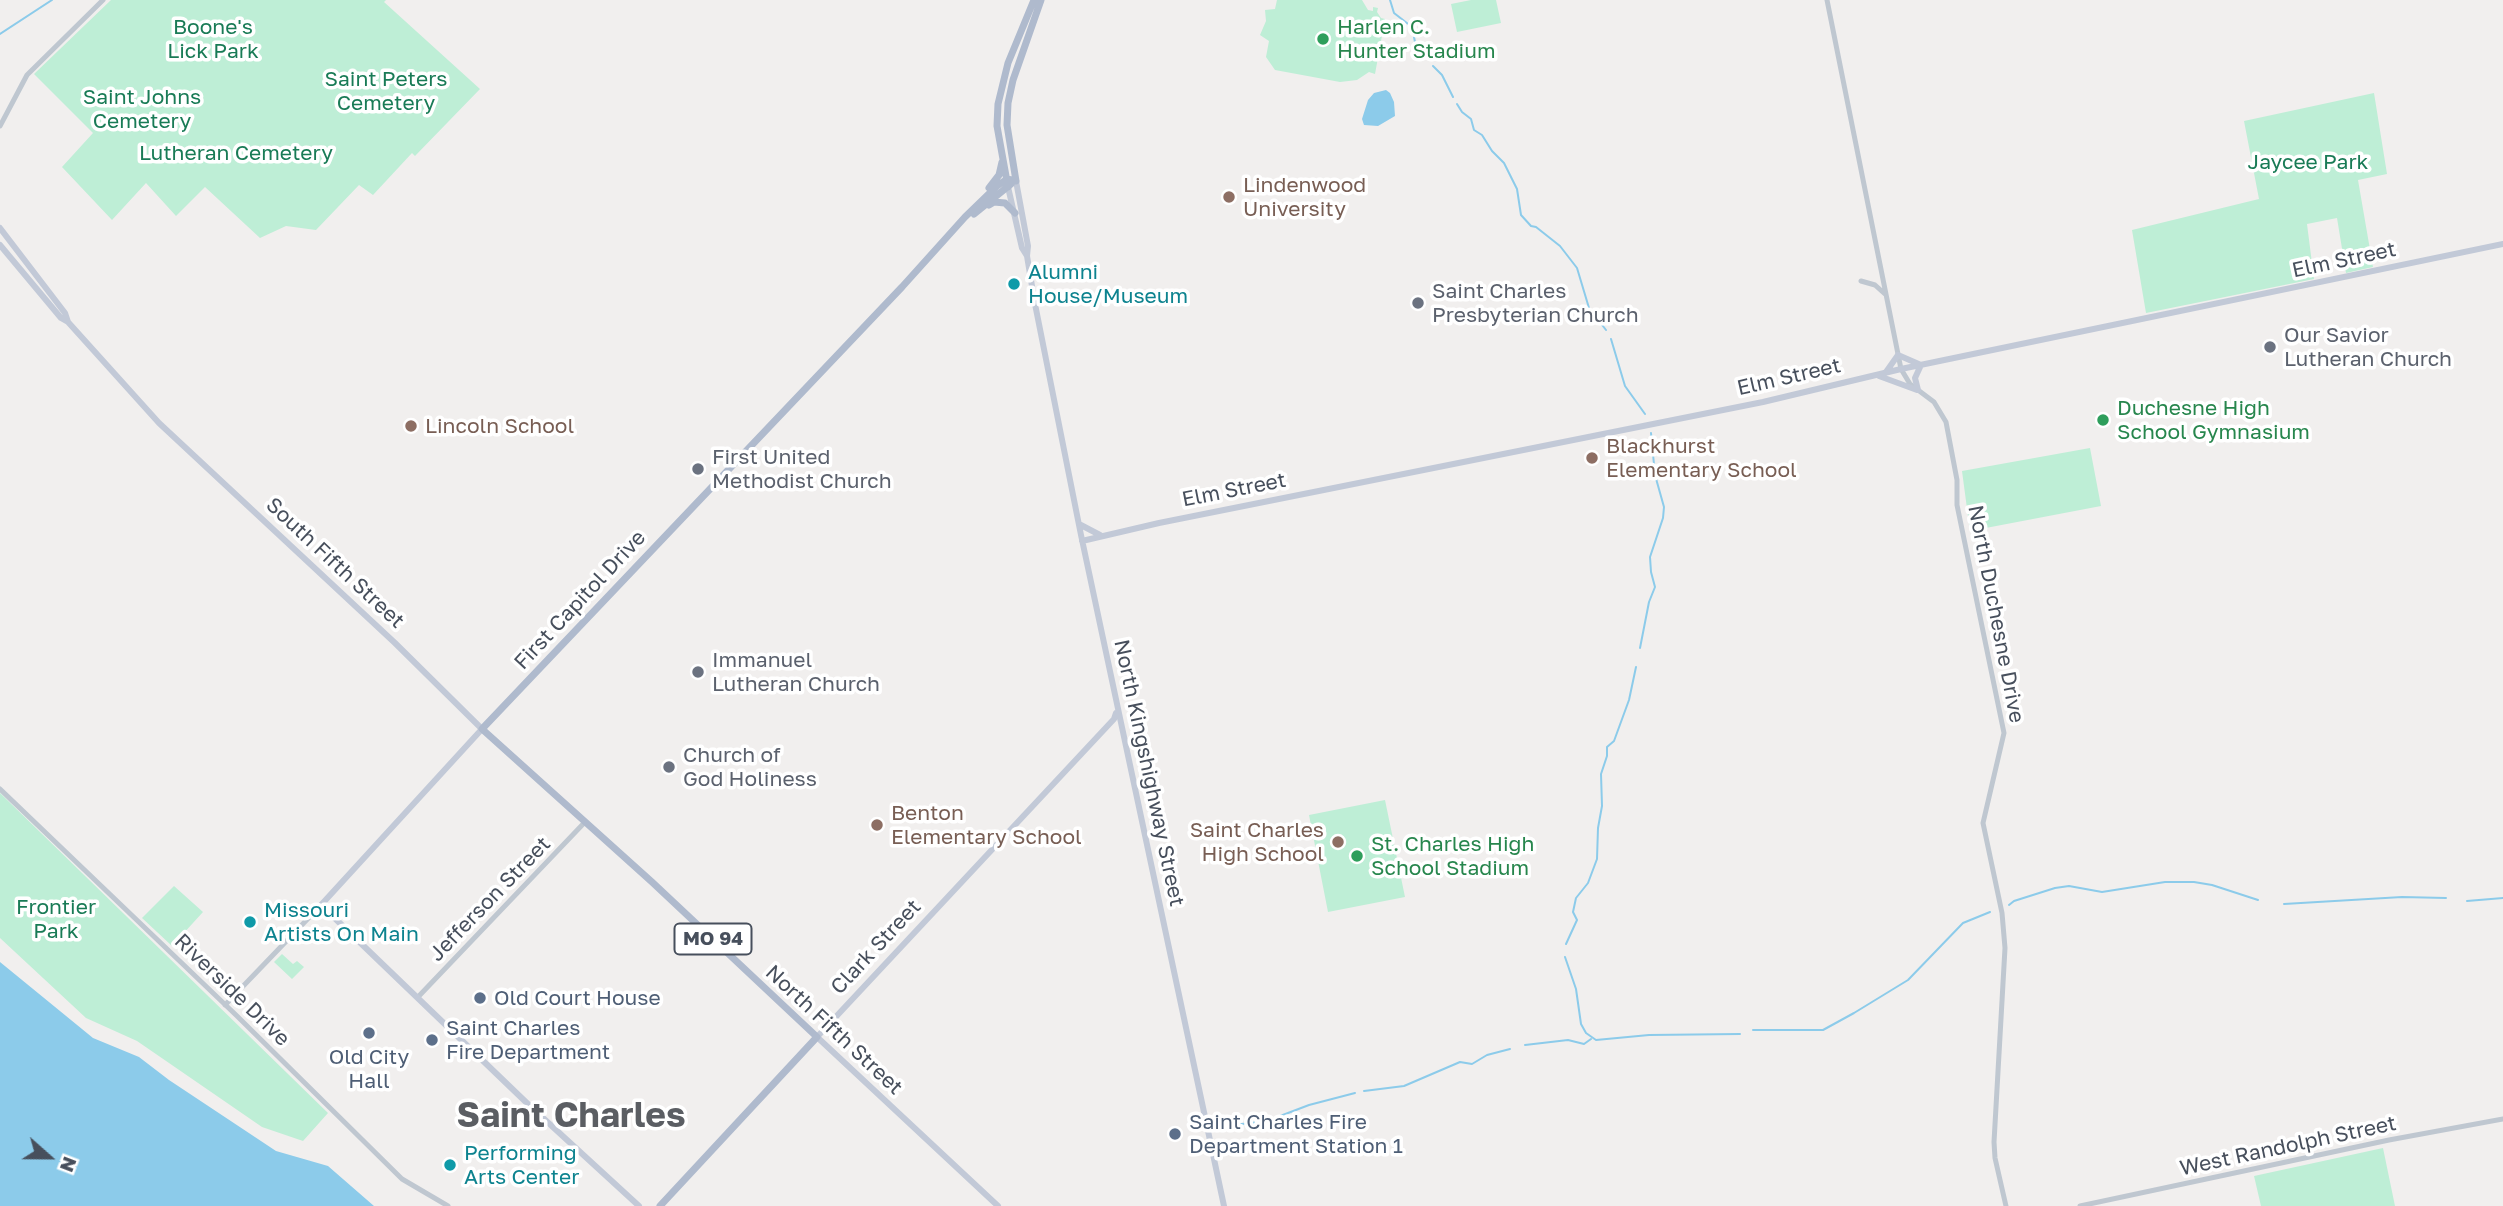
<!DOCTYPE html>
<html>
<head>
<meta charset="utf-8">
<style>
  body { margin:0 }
  #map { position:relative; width:2503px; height:1206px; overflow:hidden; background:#f1efee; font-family:"Golos Text",sans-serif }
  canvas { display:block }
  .north { position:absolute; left:14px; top:1122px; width:70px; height:70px; -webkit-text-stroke:5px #fff; paint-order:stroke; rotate:111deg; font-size:19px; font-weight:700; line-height:28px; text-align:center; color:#474f5c }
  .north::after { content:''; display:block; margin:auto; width:24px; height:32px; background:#474f5c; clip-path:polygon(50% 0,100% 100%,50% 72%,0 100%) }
</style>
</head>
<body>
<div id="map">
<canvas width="2503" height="1206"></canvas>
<div class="north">N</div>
</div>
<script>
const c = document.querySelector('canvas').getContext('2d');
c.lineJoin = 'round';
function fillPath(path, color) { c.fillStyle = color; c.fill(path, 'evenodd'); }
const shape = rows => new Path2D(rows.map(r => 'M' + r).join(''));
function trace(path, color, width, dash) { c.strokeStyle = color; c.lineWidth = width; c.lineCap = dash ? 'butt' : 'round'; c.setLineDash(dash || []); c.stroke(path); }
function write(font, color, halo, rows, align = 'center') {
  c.font = font + ' "Golos Text",sans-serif'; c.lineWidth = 7; c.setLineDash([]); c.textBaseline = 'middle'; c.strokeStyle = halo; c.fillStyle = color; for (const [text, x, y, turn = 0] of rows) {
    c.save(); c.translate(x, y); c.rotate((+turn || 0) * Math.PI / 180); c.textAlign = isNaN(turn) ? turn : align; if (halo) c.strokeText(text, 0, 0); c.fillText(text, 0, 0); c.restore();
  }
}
const green = shape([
  [111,0,386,0,384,2,480,89,415,156,412,153,373,195,359,185,316,230,286,226,260,238,205,187,176,216,146,183,112,220,62,167,93,133,34,74],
  [1277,0,1362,0,1368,10,1373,11,1373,7,1378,8,1377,12,1381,18,1385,19,1375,74,1369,72,1357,80,1340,82,1275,70,1266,57,1269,41,1260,35,1266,21,1265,10,1275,9],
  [1471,0,1496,0,1501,23,1457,32,1451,4],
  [2374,93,2387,174,2358,180,2373,267,2346,273,2337,218,2307,224,2314,279,2146,313,2132,230,2259,199,2244,121],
  [2090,448,2101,506,1970,531,1962,471],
  [0,793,328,1113,303,1141,262,1127,137,1041,86,1018,0,938],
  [1385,800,1405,897,1328,912,1309,815],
  [174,886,203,912,172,946,142,918],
  [282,954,293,964,297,961,304,967,292,979,274,962],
  [2383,1148,2395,1206,2261,1206,2254,1176]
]);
const water = shape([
  [1386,90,1390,93,1394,102,1395,116,1378,126,1364,125,1362,119,1368,100,1374,93],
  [0,962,93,1038,139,1057,169,1080,276,1151,328,1166,374,1206,0,1206]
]);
const stream = shape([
  [1390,0,1394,13,1412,27,1416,47,1424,55],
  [0,34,52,0],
  [1433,66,1442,75,1453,97],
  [1457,104,1462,112,1471,119,1474,130,1482,135,1492,151,1504,163,1517,189,1521,215,1531,226,1536,227,1560,246,1577,268,1589,308,1606,330],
  [1611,339,1625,386,1645,414],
  [1640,648,1649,602,1655,587,1651,572,1650,557,1663,518,1664,507,1655,475,1651,433],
  [2467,901,2503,898],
  [2284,904,2402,897,2446,898],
  [2009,905,2014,901,2055,888,2069,886,2102,892,2165,882,2194,882,2212,885,2258,900],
  [1566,944,1577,920,1573,912,1576,898,1588,883,1597,859,1598,828,1602,806,1601,774,1607,756,1607,747,1614,741,1629,700,1636,667],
  [1565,957,1576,989,1581,1024,1586,1033,1596,1040,1649,1035,1740,1034],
  [1753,1030,1823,1030,1854,1013,1908,980,1963,923,1990,912],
  [1525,1045,1568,1040,1584,1044,1591,1039],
  [1364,1091,1404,1086,1460,1062,1472,1064,1487,1055,1510,1049],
  [1217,1127,1267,1121,1309,1105,1355,1093]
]);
const tertiary = shape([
  [1827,0,1901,369,1910,384,1934,402,1946,422,1957,480,1957,505,2004,733,1983,823,2002,913,2005,948,1994,1142,1995,1158,2006,1206],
  [0,126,27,75,103,0],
  [1861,281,1875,285,1885,294],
  [0,789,237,1016,402,1179,448,1206],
  [418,997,585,822],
  [225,1005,321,905],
  [2080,1206,2389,1140,2503,1119]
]);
const secondary = shape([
  [1016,181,1028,246,1027,256,1035,304,1081,535,1224,1206],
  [1008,187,1022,248,1027,256],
  [0,228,65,313,68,322],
  [0,245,61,318,68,322,159,423,395,643,482,729,321,905,530,1106,639,1206],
  [1886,372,1898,355,1921,365,1915,378,1918,390],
  [1879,376,1917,390],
  [1079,524,1100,535],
  [1082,541,1159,523,1763,402,1901,369,2503,244],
  [998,1206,817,1037,1114,719,1116,713]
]);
const primary = shape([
  [1016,181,1007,125,1008,103,1013,80,1041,0],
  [1008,187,997,126,998,104,1008,63,1034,0],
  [989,188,999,175,1002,162],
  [989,205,994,202,1005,203,1015,213],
  [974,214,1011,184],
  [660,1206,817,1037,652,882,482,729,902,287,965,217,997,186,1007,179,1016,181]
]);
const markers = [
  [1323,39,7,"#2e9e5b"],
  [1229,197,7,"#8d6e63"],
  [1014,284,7,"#0f9aa8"],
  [1418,303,7,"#6b7280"],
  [2270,347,7,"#6b7280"],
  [2103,420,7,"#2e9e5b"],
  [411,426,7,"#8d6e63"],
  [1592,458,7,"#8d6e63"],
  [698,469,7,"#6b7280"],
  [698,672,7,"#6b7280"],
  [669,767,7,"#6b7280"],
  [877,825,7,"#8d6e63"],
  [1338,842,7,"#8d6e63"],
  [1357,856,7,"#2e9e5b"],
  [250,922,7,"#0f9aa8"],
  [480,998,7,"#5c6f8a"],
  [369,1033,7,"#5c6f8a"],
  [432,1040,7,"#5c6f8a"],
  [1175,1134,7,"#5c6f8a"],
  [450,1165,7,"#0f9aa8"]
];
const shields = [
  [713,939,77]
];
const shieldNames = [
  ["MO 94",713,939]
];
const parkNames = [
  ["Boone's",213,27],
  ["Lick Park",213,51],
  ["Saint Peters",386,79],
  ["Cemetery",386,103],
  ["Saint Johns",142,97],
  ["Cemetery",142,121],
  ["Lutheran Cemetery",236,153],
  ["Jaycee Park",2308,162],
  ["Frontier",56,907],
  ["Park",56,931]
];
const leisureNames = [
  ["Harlen C.",1337,27],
  ["Hunter Stadium",1337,51],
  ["Duchesne High",2117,408],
  ["School Gymnasium",2117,432],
  ["St. Charles High",1371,844],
  ["School Stadium",1371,868]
];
const educationNames = [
  ["Lindenwood",1243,185],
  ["University",1243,209],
  ["Lincoln School",425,426],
  ["Blackhurst",1606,446],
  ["Elementary School",1606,470],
  ["Benton",891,813],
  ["Elementary School",891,837],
  ["Saint Charles",1324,830,"right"],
  ["High School",1324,854,"right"]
];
const streetNames = [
  ["Elm Street",2344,260,-12],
  ["Elm Street",1789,377,-13],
  ["Elm Street",1234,490,-11],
  ["South Fifth Street",335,563,43],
  ["First Capitol Drive",580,600,-47],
  ["North Duchesne Drive",1996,614,79],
  ["North Kingshighway Street",1149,773,78],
  ["Jefferson Street",490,899,-46],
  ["Clark Street",876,947,-47],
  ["Riverside Drive",232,990,44],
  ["North Fifth Street",834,1030,43],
  ["West Randolph Street",2288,1146,-12]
];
const cultureNames = [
  ["Alumni",1028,272],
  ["House/Museum",1028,296],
  ["Missouri",264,910],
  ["Artists On Main",264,934],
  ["Performing",464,1153],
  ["Arts Center",464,1177]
];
const worshipNames = [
  ["Saint Charles",1432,291],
  ["Presbyterian Church",1432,315],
  ["Our Savior",2284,335],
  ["Lutheran Church",2284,359],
  ["First United",712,457],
  ["Methodist Church",712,481],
  ["Immanuel",712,660],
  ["Lutheran Church",712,684],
  ["Church of",683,755],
  ["God Holiness",683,779]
];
const serviceNames = [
  ["Old Court House",494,998],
  ["Saint Charles",446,1028],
  ["Fire Department",446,1052],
  ["Old City",369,1057,"center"],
  ["Hall",369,1081,"center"],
  ["Saint Charles Fire",1189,1122],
  ["Department Station 1",1189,1146]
];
const townNames = [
  ["Saint Charles",571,1116]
];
fillPath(green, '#beeed6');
fillPath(water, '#8ccbea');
trace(stream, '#8ccbea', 2);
trace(tertiary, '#bfc7d0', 5);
trace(secondary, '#c2c9d7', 6);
trace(primary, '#afbacd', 7);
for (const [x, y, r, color] of markers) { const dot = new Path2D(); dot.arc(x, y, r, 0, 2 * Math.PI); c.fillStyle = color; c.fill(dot); trace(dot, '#fff', 2.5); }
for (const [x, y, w] of shields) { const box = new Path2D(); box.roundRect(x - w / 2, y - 15.5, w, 31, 5); c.fillStyle = '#fff'; c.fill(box); trace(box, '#474f5c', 2); }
write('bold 19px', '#474f5c', null, shieldNames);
write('21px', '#197b56', '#fff', parkNames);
write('21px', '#27864d', '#fff', leisureNames, 'left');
write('21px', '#785e54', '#fff', educationNames, 'left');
write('21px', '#474f5c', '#fff', streetNames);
write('21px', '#0d838f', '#fff', cultureNames, 'left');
write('21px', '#5b616d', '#fff', worshipNames, 'left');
write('21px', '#4e5e75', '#fff', serviceNames, 'left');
write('bold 35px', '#5b5e63', '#fff', townNames);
</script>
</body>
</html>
